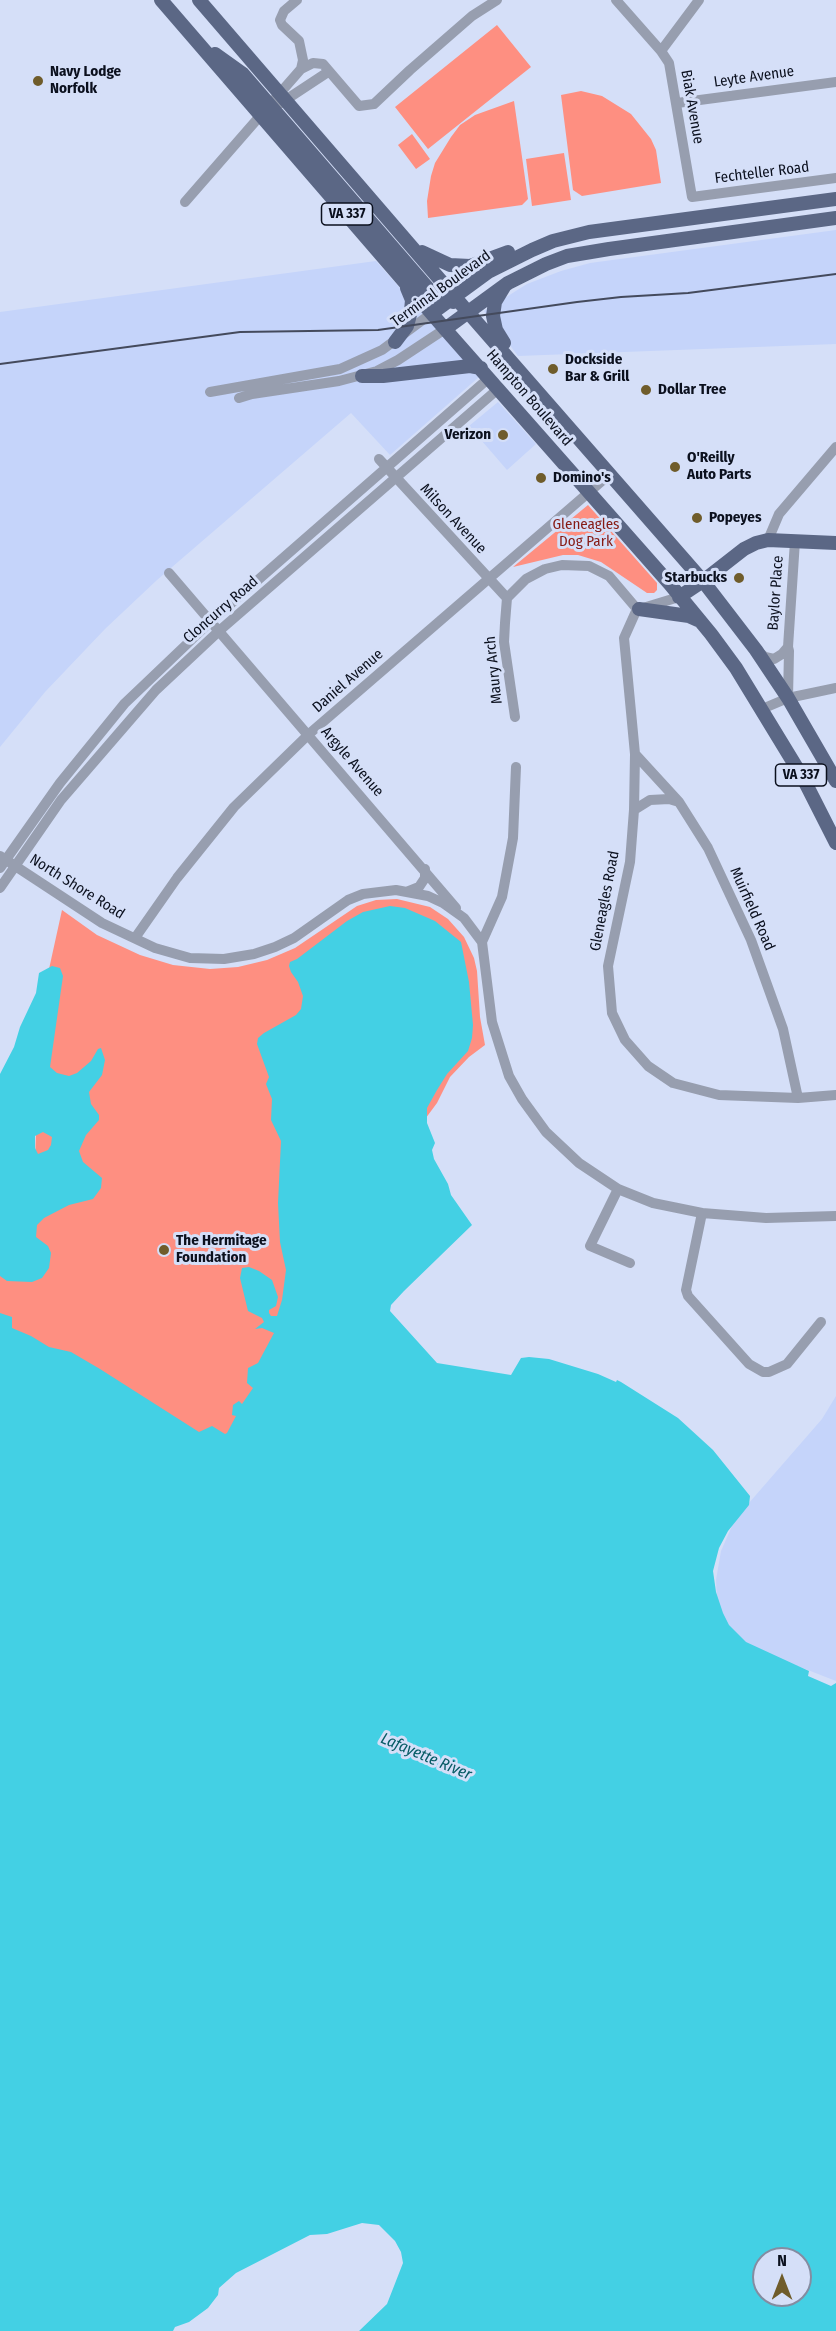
<!DOCTYPE html>
<html>
<head>
<meta charset="utf-8">
<style>
  body { margin:0 }
  #map { position:relative; width:836px; height:2331px; overflow:hidden; background:#d5dff8; font-family:"Fira Sans Condensed",sans-serif }
  canvas { display:block }
  .north { position:absolute; left:752px; top:2247px; width:60px; height:60px; box-sizing:border-box; background:#d5dff8; border:2px solid #848ca1; border-radius:50%; rotate:0deg; font-size:16px; font-weight:700; line-height:24px; text-align:center; color:#0b101e }
  .north::after { content:''; display:block; margin:auto; width:21px; height:27px; background:#6f5c2b; clip-path:polygon(50% 0,100% 100%,50% 72%,0 100%) }
</style>
</head>
<body>
<div id="map">
<canvas width="836" height="2331"></canvas>
<div class="north">N</div>
</div>
<script>
const c = document.querySelector('canvas').getContext('2d');
c.lineJoin = 'round';
function fillPath(path, color) { c.fillStyle = color; c.fill(path, 'evenodd'); }
const shape = rows => new Path2D(rows.map(r => 'M' + r).join(''));
function trace(path, color, width, dash) { c.strokeStyle = color; c.lineWidth = width; c.lineCap = dash ? 'butt' : 'round'; c.setLineDash(dash || []); c.stroke(path); }
function write(font, color, halo, rows, align = 'center') {
  c.font = font + ' "Fira Sans Condensed",sans-serif'; c.lineWidth = 6; c.setLineDash([]); c.textBaseline = 'middle'; c.strokeStyle = halo; c.fillStyle = color; for (const [text, x, y, turn = 0] of rows) {
    c.save(); c.translate(x, y); c.rotate((+turn || 0) * Math.PI / 180); c.textAlign = isNaN(turn) ? turn : align; if (halo) c.strokeText(text, 0, 0); c.fillText(text, 0, 0); c.restore();
  }
}
const built = shape([
  [836,230,836,344,518,356,484,311,527,284,561,271,590,263],
  [376,261,479,377,390,455,351,413,157,580,105,629,45,692,0,747,0,312],
  [498,402,536,444,507,470,469,426],
  [836,1396,836,1681,731,1640,717,1599,716,1580,721,1551,735,1519,822,1419]
]);
const green = shape([
  [497,25,531,67,428,149,395,107],
  [581,91,602,96,631,114,651,139,656,150,661,183,582,196,573,190,561,95],
  [514,101,528,199,522,205,428,218,427,201,431,176,435,163,451,137,460,125,475,115],
  [412,134,430,159,416,169,398,145],
  [564,153,571,200,532,206,526,159],
  [588,505,657,583,657,590,654,593,647,593,601,562,578,555,563,555,513,567],
  [397,899,430,907,448,919,464,937,474,958,477,971,480,1017,485,1045,469,1057,450,1077,437,1103,288,1304,221,1642,0,1346,0,1196,35,1162,40,1010,62,910,97,935,140,955,173,965,210,969,238,967,267,960,295,948,357,906,376,900]
]);
const water = shape([
  [390,906,405,908,435,921,461,942,469,982,473,1025,472,1038,468,1051,447,1074,437,1090,427,1108,427,1123,435,1143,432,1150,434,1159,448,1184,451,1195,472,1225,404,1291,391,1305,390,1311,437,1363,511,1375,521,1358,529,1357,549,1359,598,1374,616,1382,617,1380,621,1382,678,1418,713,1450,750,1496,749,1505,728,1531,719,1548,713,1571,716,1592,723,1613,729,1625,746,1642,809,1671,808,1676,831,1686,836,1683,836,2331,359,2331,387,2304,403,2263,401,2252,395,2241,379,2225,362,2223,327,2234,310,2235,236,2273,219,2288,218,2295,208,2308,189,2322,175,2327,173,2331,0,2331,0,1313,12,1317,12,1328,31,1336,49,1347,71,1352,100,1369,199,1432,212,1426,225,1434,227,1433,236,1416,232,1415,233,1405,239,1401,242,1404,253,1388,247,1383,248,1368,258,1363,274,1333,262,1328,255,1329,264,1322,262,1318,248,1311,240,1278,242,1268,249,1267,259,1271,272,1280,278,1297,276,1306,269,1310,269,1313,271,1316,277,1316,282,1300,286,1270,280,1242,278,1203,281,1141,271,1120,272,1099,266,1084,269,1077,257,1044,258,1038,264,1033,296,1015,301,1009,303,996,298,982,291,972,289,966,290,962,297,959,347,921,363,912],
  [764,2259,800,2259,800,2295,764,2295],
  [52,966,60,968,63,976,50,1067,57,1073,69,1076,77,1073,91,1061,98,1049,101,1048,105,1060,102,1075,89,1092,91,1104,99,1115,99,1120,86,1135,79,1151,83,1162,102,1178,101,1188,93,1199,69,1205,44,1218,37,1225,36,1237,48,1246,51,1253,49,1268,42,1278,32,1282,7,1281,0,1276,0,1074,14,1047,20,1027,36,993,39,973],
  [43,1132,52,1137,51,1145,48,1150,38,1154,35,1148,35,1136]
]);
const minor = shape([
  [297,0,284,11,280,20,282,25,299,41,303,60,301,69],
  [616,0,661,51,669,63,692,197,836,178],
  [661,51,699,0],
  [281,103,328,72],
  [677,103,836,82],
  [185,202,301,69,313,63,323,64,359,106,374,104,410,70,472,16,497,0],
  [210,392,340,369,382,350,432,313],
  [239,398,252,394,339,381,377,371,398,360,445,329],
  [379,459,507,598],
  [768,540,779,514,836,447],
  [169,573,456,908],
  [643,608,679,597],
  [637,609,624,638,635,754,634,810,630,862,608,966,612,1013,625,1040,648,1066,673,1083,719,1095,798,1098,836,1095],
  [759,652,765,657,774,659,782,654,788,647],
  [788,698,789,651,788,647,795,541],
  [762,709,788,698,836,688],
  [515,717,504,642,505,623,507,598,526,579,545,569,562,565,589,566,609,576,637,609],
  [635,754,679,802,708,848,751,940,783,1029,798,1098],
  [634,810,650,800,669,799,679,802],
  [0,856,102,923,155,948,190,958,224,959,254,954,275,947,294,938,348,900,363,894,396,890,428,896,443,903,464,918,482,942,492,1022,509,1076,522,1099,546,1132,579,1163,618,1189,653,1203,702,1213,766,1218,836,1216],
  [0,868,60,783,125,703,145,684,211,621,489,378],
  [0,888,61,800,156,690,219,631,498,389],
  [409,891,419,887,425,878,425,869],
  [135,938,177,878,234,807,309,734,610,474],
  [482,942,502,897,513,838,516,767],
  [618,1189,590,1246,630,1263],
  [702,1213,686,1290,688,1296,749,1364,763,1372,769,1372,787,1364,821,1322]
]);
const major = shape([
  [161,0,445,329,669,583,711,634,736,668,803,778,836,843],
  [199,0,467,311,703,581,756,650,788,698,836,781],
  [215,54,243,74,433,294,443,300,453,302],
  [422,252,450,265,470,266,508,252],
  [432,313,488,272,532,250,553,241,589,232,836,199],
  [445,329,508,283,546,264,567,256,609,249,836,218],
  [395,342,407,326,411,311,412,300,407,288],
  [504,343,496,330,493,316,495,302,504,287],
  [362,376,383,376,470,366,481,368],
  [679,597,703,581,744,549,756,543,768,540,836,543],
  [639,609,689,616,698,620]
]);
const rail = shape([
  [0,364,240,332,378,330,577,302,621,297,688,293,836,274]
]);
const markers = [
  [38,81,6,"#6f5c2b"],
  [553,369,6,"#6f5c2b"],
  [646,390,6,"#6f5c2b"],
  [503,435,6,"#6f5c2b"],
  [675,467,6,"#6f5c2b"],
  [541,478,6,"#6f5c2b"],
  [697,518,6,"#6f5c2b"],
  [739,578,6,"#6f5c2b"],
  [164,1250,6,"#6f5c2b"]
];
const shields = [
  [347,214,51],
  [801,775,51]
];
const shieldNames = [
  ["VA 337",347,214],
  ["VA 337",801,775]
];
const poiNames = [
  ["Navy Lodge",50,72],
  ["Norfolk",50,89],
  ["Dockside",565,360],
  ["Bar & Grill",565,377],
  ["Dollar Tree",658,390],
  ["Verizon",491,435,"right"],
  ["O'Reilly",687,458],
  ["Auto Parts",687,475],
  ["Domino's",553,478],
  ["Popeyes",709,518],
  ["Starbucks",727,578,"right"],
  ["The Hermitage",176,1241],
  ["Foundation",176,1258]
];
const streetNames = [
  ["Leyte Avenue",754,77,-8],
  ["Biak Avenue",692,107,80],
  ["Fechteller Road",762,173,-7],
  ["Terminal Boulevard",441,289,-36],
  ["Hampton Boulevard",529,398,49],
  ["Milson Avenue",453,519,47],
  ["Baylor Place",776,593,-86],
  ["Cloncurry Road",221,610,-41],
  ["Maury Arch",494,670,-96],
  ["Daniel Avenue",348,681,-41],
  ["Argyle Avenue",352,762,49],
  ["North Shore Road",77,887,32],
  ["Gleneagles Road",605,901,-79],
  ["Muirfield Road",752,909,66]
];
const parkNames = [
  ["Gleneagles",586,525],
  ["Dog Park",586,542]
];
const waterNames = [
  ["Lafayette River",426,1757,23]
];
fillPath(built, '#c5d4fa');
fillPath(green, '#fe8f81');
fillPath(water, '#43d0e4');
trace(minor, '#979eaf', 10);
trace(major, '#5b6785', 14);
trace(rail, '#444a5c', 2);
for (const [x, y, r, color] of markers) { const dot = new Path2D(); dot.arc(x, y, r, 0, 2 * Math.PI); c.fillStyle = color; c.fill(dot); trace(dot, '#d5dff8', 2); }
for (const [x, y, w] of shields) { const box = new Path2D(); box.roundRect(x - w / 2, y - 11, w, 22, 4.5); c.fillStyle = '#d5dff8'; c.fill(box); trace(box, '#0b101e', 1.5); }
write('bold 14px', '#0b101e', null, shieldNames);
write('bold 15px', '#0b101e', '#d5dff8', poiNames, 'left');
write('15px', '#0b101e', '#d5dff8', streetNames);
write('15px', '#861a14', '#d5dff8', parkNames);
write('italic 16px', '#075b65', '#d5dff8', waterNames);
</script>
</body>
</html>
